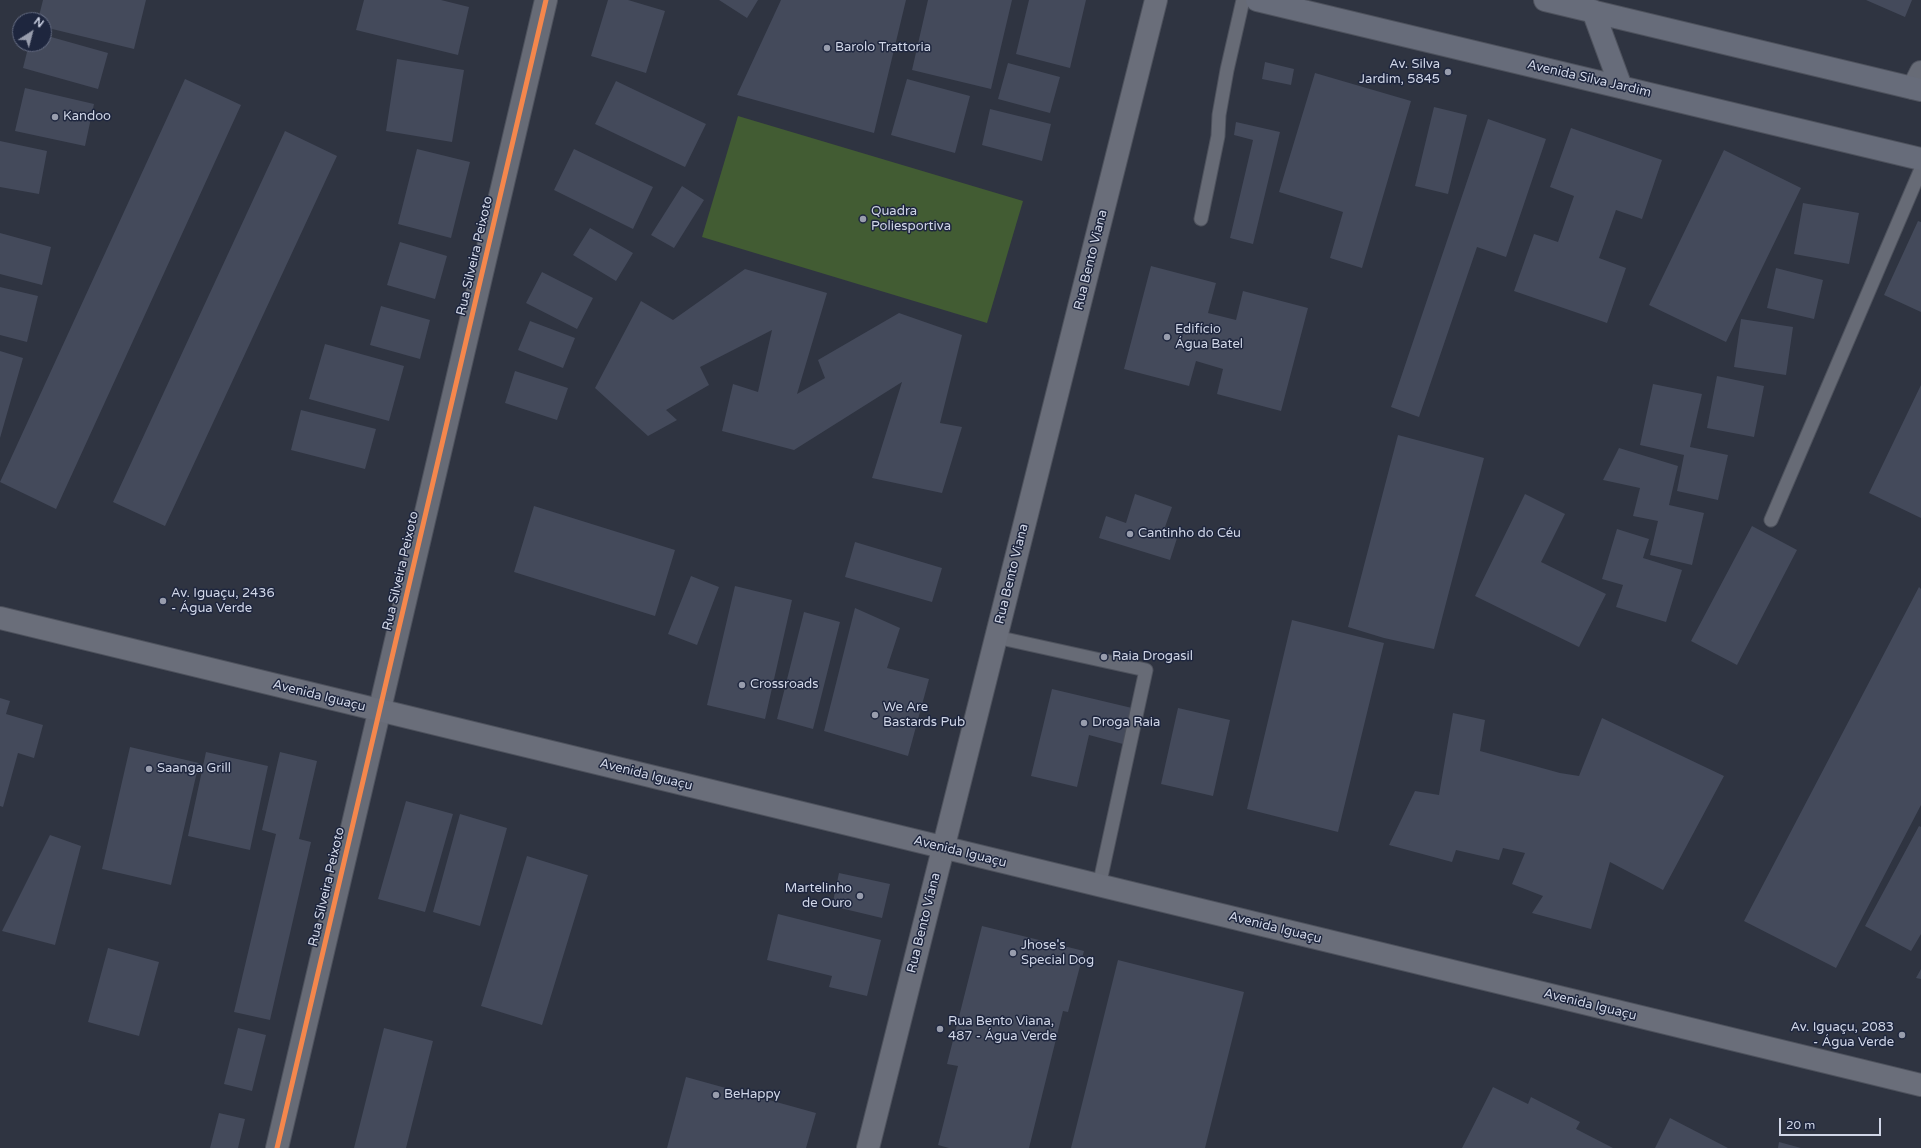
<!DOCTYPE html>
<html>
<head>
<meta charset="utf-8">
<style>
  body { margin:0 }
  #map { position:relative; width:1921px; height:1148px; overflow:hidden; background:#2f3441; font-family:"Varela Round",sans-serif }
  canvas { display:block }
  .north { position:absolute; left:12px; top:12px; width:40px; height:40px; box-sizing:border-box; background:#1e263e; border:1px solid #656c82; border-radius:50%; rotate:36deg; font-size:11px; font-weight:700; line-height:16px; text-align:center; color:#d0d6e7 }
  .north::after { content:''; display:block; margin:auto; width:14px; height:18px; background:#989dad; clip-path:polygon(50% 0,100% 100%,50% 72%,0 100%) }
  .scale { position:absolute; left:1779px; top:1118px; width:102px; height:18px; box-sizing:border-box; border:2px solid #d0d6e7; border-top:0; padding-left:5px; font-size:12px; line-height:14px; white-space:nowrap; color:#d0d6e7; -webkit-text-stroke:3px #1e263e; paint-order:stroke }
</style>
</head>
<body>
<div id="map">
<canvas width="1921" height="1148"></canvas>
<div class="north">N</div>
<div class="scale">20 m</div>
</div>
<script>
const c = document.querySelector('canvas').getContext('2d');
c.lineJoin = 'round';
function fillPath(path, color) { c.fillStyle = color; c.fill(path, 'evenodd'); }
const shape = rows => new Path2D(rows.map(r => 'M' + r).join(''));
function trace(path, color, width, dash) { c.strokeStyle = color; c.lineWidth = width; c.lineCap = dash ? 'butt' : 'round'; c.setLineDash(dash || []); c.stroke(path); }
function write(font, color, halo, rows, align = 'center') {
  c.font = font + ' "Varela Round",sans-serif'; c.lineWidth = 3; c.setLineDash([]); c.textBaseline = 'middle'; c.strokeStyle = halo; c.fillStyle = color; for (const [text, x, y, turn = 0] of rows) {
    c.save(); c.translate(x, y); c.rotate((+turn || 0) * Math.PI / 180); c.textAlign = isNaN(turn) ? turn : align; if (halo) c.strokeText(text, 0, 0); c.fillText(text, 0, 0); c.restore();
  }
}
const green = shape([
  [738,116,1023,201,987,323,702,237]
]);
const building = shape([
  [43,0,146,0,134,49,44,27,44,20,38,20],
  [364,0,441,0,469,7,458,55,356,30],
  [608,0,628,0,665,11,646,73,591,56],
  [719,0,758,0,747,18],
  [781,0,906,0,874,133,737,95],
  [928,0,1012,0,991,89,912,70],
  [1029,0,1086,0,1070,68,1016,54],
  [1866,0,1912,0,1905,17],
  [44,35,108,53,98,89,23,68,29,44,44,44],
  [397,59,464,70,452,142,386,131],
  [1265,62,1294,69,1291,85,1262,79],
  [1008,63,1060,77,1050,113,998,99],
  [1315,73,1411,101,1362,268,1330,258,1343,212,1279,192],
  [185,79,241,105,56,509,0,482],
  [907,79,970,96,955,153,891,135],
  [616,81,706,124,685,167,595,124],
  [25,88,94,104,85,146,15,131],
  [1434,107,1467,115,1448,194,1415,186],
  [990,109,1051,124,1042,161,982,145],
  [1488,119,1546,139,1506,257,1477,247,1419,417,1391,407],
  [1236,122,1280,132,1253,244,1230,238,1253,140,1234,135],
  [1571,128,1662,160,1642,219,1616,210,1599,258,1626,268,1607,323,1514,291,1534,234,1558,242,1574,196,1550,187],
  [285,131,337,156,165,526,113,502],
  [0,141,47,151,39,194,0,187],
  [417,149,470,162,451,238,398,224],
  [574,149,653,187,633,229,554,190],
  [1724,150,1801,188,1726,342,1649,305],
  [682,186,704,200,674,248,651,235],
  [1803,203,1859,213,1849,264,1794,254],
  [1918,221,1921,222,1921,312,1884,295],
  [590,228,633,253,616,281,573,255],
  [0,233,51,247,42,285,0,274],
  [400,242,447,256,435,299,387,285],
  [1151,266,1216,283,1208,313,1236,320,1243,291,1308,308,1281,411,1217,394,1223,369,1196,361,1189,386,1124,369],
  [1776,268,1823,280,1814,319,1767,308],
  [745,269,827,293,797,394,825,378,818,360,899,313,962,335,940,423,962,427,942,493,872,478,902,382,794,450,722,431,733,384,758,392,772,330,700,367,709,385,666,410,677,420,648,436,595,388,641,301,673,320],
  [542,272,593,298,577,329,526,303],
  [0,287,38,296,27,342,0,335],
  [381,306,430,320,420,359,370,345],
  [1741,319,1793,327,1786,375,1734,367],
  [530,321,575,338,563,368,518,350],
  [325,344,404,366,389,421,309,399],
  [0,351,23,358,0,438],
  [515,371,568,388,557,420,505,403],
  [1717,376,1764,386,1754,437,1707,428],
  [1653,384,1702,394,1690,447,1728,455,1718,500,1677,491,1684,455,1640,445],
  [1921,385,1921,518,1869,493],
  [301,410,376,429,365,469,291,450],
  [1398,435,1484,458,1434,649,1384,638,1348,627],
  [1619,448,1678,466,1669,505,1704,513,1692,565,1650,555,1658,521,1633,516,1640,488,1603,480],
  [1135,494,1172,507,1165,527,1179,532,1170,560,1099,538,1106,516,1126,523],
  [1525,494,1565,514,1541,562,1606,594,1579,647,1475,596],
  [534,506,675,550,655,616,514,572],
  [1752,526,1797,550,1737,665,1691,641],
  [1617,529,1649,539,1643,558,1682,570,1666,622,1616,607,1623,585,1602,579],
  [855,542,942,568,932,602,845,577],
  [691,576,719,587,697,645,668,634],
  [735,586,792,600,765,719,707,705],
  [1919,587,1921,589,1921,805,1836,968,1744,921],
  [855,608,900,628,887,668,929,679,908,756,824,731],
  [804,612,840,622,813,729,777,719],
  [1292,620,1384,643,1338,832,1247,809],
  [1052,689,1132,708,1123,744,1089,735,1077,787,1031,776],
  [0,698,10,701,6,714,43,725,34,758,18,753,3,807,0,806],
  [1178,708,1230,720,1213,796,1161,784],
  [1453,713,1485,720,1480,751,1560,773,1579,776,1602,718,1724,776,1663,890,1610,862,1591,929,1532,913,1543,896,1512,884,1525,853,1503,848,1499,860,1456,850,1452,862,1389,845,1415,791,1439,795],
  [130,747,199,763,171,885,102,869],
  [206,752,268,766,250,850,188,836],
  [280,752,317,761,299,839,311,842,270,1020,234,1012,276,834,262,830],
  [406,801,453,814,425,912,378,899],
  [460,814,507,828,480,926,433,912],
  [1919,826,1921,827,1921,934,1911,951,1865,926],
  [50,835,81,846,55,945,2,931],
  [527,856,588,875,542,1025,481,1006],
  [839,873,890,884,882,918,832,906],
  [778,914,881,940,867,996,829,987,832,976,767,960],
  [982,926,1084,951,1068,1012,1063,1011,1029,1148,949,1148,938,1145,958,1066,947,1064],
  [108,948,159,962,139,1036,88,1022],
  [1118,960,1244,992,1205,1148,1071,1148],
  [1921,969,1921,979,1916,978],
  [238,1028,266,1035,252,1091,224,1084],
  [384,1028,433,1041,406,1148,354,1148],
  [686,1077,816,1113,806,1148,667,1148],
  [1493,1087,1528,1104,1531,1097,1580,1122,1576,1129,1613,1148,1462,1148],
  [219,1113,245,1119,238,1148,210,1148],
  [1670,1118,1728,1148,1655,1148],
  [1779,1142,1801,1148,1778,1148]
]);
const service = shape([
  [1201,219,1218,136,1219,115,1227,70,1243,0],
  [1771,520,1921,169],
  [996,637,1146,670,1099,886]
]);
const minor = shape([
  [1913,88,1921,72],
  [277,1148,546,0]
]);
const secondary = shape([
  [0,618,1921,1085],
  [868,1148,1156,0]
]);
const primary = shape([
  [1257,0,1921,159],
  [1545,0,1921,90],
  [1593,11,1621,87]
]);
const cycleway = shape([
  [277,1148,546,0]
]);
const markers = [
  [827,48,4,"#989dad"],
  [1448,72,4,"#989dad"],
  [55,117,4,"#989dad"],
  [863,219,4,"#989dad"],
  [1167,337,4,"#989dad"],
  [1130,534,4,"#989dad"],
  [163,601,4,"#989dad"],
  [1104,657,4,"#989dad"],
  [742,685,4,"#989dad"],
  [875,715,4,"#989dad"],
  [1084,723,4,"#989dad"],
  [149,769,4,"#989dad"],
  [860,896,4,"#989dad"],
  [1013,953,4,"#989dad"],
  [940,1029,4,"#989dad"],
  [1902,1035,4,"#989dad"],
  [716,1095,4,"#989dad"]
];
const poiNames = [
  ["Barolo Trattoria",835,48],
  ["Av. Silva",1440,65,"right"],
  ["Jardim, 5845",1440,80,"right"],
  ["Kandoo",63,117],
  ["Quadra",871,212],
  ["Poliesportiva",871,227],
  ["Edifício",1175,330],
  ["Água Batel",1175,345],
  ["Cantinho do Céu",1138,534],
  ["Av. Iguaçu, 2436",171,594],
  ["- Água Verde",171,609],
  ["Raia Drogasil",1112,657],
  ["Crossroads",750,685],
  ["We Are",883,708],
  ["Bastards Pub",883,723],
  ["Droga Raia",1092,723],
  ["Saanga Grill",157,769],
  ["Martelinho",852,889,"right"],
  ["de Ouro",852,904,"right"],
  ["Jhose's",1021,946],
  ["Special Dog",1021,961],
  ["Rua Bento Viana,",948,1022],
  ["487 - Água Verde",948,1037],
  ["Av. Iguaçu, 2083",1894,1028,"right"],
  ["- Água Verde",1894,1043,"right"],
  ["BeHappy",724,1095]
];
const streetNames = [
  ["Avenida Silva Jardim",1589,79,13],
  ["Rua Silveira Peixoto",475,256,-77],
  ["Rua Bento Viana",1091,260,-76],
  ["Rua Silveira Peixoto",401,571,-77],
  ["Rua Bento Viana",1012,574,-76],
  ["Avenida Iguaçu",319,696,14],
  ["Avenida Iguaçu",646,775,14],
  ["Avenida Iguaçu",960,852,14],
  ["Rua Silveira Peixoto",327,887,-77],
  ["Rua Bento Viana",924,923,-76],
  ["Avenida Iguaçu",1275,928,14],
  ["Avenida Iguaçu",1590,1005,14]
];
fillPath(green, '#425c33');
fillPath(building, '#444a5b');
trace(service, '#4e525d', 15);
trace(minor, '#4e525d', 24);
trace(secondary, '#4e525d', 24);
trace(primary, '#4e525d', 24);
trace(service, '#676b76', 13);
trace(minor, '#676b76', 22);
trace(secondary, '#6a6e7a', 22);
trace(primary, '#676c7a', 22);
trace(cycleway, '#f5874c', 5);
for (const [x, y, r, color] of markers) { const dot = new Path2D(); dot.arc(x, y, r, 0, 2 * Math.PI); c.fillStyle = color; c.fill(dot); trace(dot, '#1e263e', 1.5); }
write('13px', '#d0d6e7', '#1e263e', poiNames, 'left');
write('13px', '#d0d6e7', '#1e263e', streetNames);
</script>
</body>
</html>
